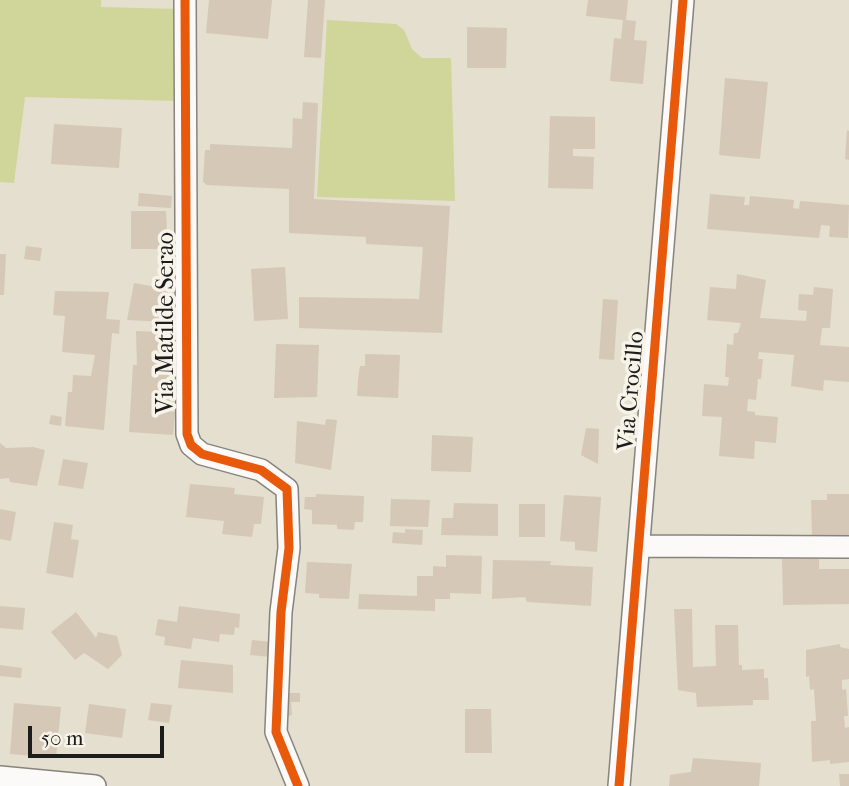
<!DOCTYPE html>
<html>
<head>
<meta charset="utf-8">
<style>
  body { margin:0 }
  #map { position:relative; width:849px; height:786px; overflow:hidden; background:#e4dfce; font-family:"IM FELL French Canon",serif }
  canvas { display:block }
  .scale { position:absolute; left:28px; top:726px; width:136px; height:32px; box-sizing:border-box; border:4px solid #1c1c1c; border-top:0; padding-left:9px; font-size:21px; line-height:24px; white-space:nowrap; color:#1c1c1c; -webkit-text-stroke:5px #f7f3e8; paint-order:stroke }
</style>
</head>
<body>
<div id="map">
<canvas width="849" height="786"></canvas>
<div class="scale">50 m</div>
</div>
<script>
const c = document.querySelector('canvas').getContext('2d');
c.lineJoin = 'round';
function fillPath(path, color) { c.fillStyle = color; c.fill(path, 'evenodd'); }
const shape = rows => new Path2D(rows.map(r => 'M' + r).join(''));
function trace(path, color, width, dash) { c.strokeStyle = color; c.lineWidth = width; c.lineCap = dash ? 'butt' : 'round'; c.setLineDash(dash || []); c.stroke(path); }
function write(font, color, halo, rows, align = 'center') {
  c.font = font + ' "IM FELL French Canon",serif'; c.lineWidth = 7; c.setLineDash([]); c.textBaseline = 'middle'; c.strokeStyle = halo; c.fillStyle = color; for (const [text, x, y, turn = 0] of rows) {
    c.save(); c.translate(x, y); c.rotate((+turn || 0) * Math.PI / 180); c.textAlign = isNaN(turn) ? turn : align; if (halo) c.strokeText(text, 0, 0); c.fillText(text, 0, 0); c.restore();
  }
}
const green = shape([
  [0,0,101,0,101,7,178,9,178,101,25,97,14,183,0,182],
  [327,20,396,24,404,30,412,49,422,58,451,58,455,201,317,197]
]);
const building = shape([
  [209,0,272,0,268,39,206,33],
  [308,0,325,0,321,58,304,57],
  [588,0,628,0,626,20,636,21,634,40,647,41,643,84,610,81,614,38,621,39,623,20,586,16],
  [467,27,507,28,506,68,467,68],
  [725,78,768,82,760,159,719,155],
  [303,102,318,103,314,199,450,206,442,333,299,328,299,297,419,299,423,247,366,244,366,237,289,233,289,189,207,185,203,182,205,150,210,150,210,144,292,148,293,118,302,119],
  [550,116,595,117,595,149,573,149,573,156,594,157,593,189,548,188],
  [54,124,122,128,119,168,51,164],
  [847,130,849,131,849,160,845,159],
  [139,193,172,196,171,208,138,206],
  [710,194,745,197,744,205,749,205,750,196,794,200,793,208,799,209,800,201,849,205,848,238,829,237,830,226,821,225,819,238,707,229],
  [131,211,166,211,168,249,131,249],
  [26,246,42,248,40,261,24,259],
  [0,254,6,254,4,295,0,295],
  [285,267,288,319,254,321,251,269],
  [737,274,766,280,760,318,806,321,807,311,798,310,799,294,813,295,814,287,833,289,830,328,822,328,820,345,849,347,849,382,824,380,823,391,791,386,794,355,759,352,758,359,763,359,761,379,758,379,756,400,748,399,747,411,755,412,755,415,778,417,776,443,755,441,754,459,719,456,722,417,702,416,704,384,728,386,729,377,725,377,727,344,733,345,734,333,738,333,741,323,707,320,710,287,736,289],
  [134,283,168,289,166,322,127,320],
  [55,291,109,292,106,319,120,320,119,334,112,333,104,430,65,426,68,392,72,392,73,375,91,376,95,355,62,352,65,316,53,315],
  [603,299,618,300,614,360,599,359],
  [136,331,178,333,174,402,170,401,169,411,175,412,173,435,129,432,133,365,137,365],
  [276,344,319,345,317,397,274,398],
  [365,354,400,355,398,398,357,396,358,379,360,366,365,366],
  [51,415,62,417,61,426,49,424],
  [326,419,337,420,331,470,295,463,297,421,325,425],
  [586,428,599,429,598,464,581,455],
  [432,435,473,437,471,472,431,471],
  [0,443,6,448,33,447,45,450,37,486,10,482,9,478,0,479],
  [63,459,88,463,83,489,58,485],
  [190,484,235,488,234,494,264,497,261,524,254,524,252,537,222,534,224,521,186,517],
  [316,494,364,496,363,522,355,522,354,530,337,529,337,525,312,524,312,510,304,509,305,497,316,497],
  [827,494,849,494,849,535,812,536,811,500,827,500],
  [564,495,601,497,597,552,575,550,575,542,560,541],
  [391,499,430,500,428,527,390,526],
  [454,503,498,504,498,536,441,535,442,518,453,518],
  [519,504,545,504,545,537,519,537],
  [0,509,16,512,11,541,0,539],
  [54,522,73,525,71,539,79,540,73,578,46,573],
  [405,529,423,530,422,545,392,543,393,532,405,533],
  [446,555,482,556,481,594,450,593,450,599,435,599,435,611,358,609,359,594,417,596,417,576,433,576,433,566,446,567],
  [782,559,819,559,819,569,849,569,849,604,783,605],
  [493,560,551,561,550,565,593,567,591,606,527,602,525,597,492,599],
  [307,562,352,564,349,599,319,598,319,594,305,593],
  [0,606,25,608,23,630,0,628],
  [179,606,240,614,239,628,235,627,234,635,220,634,219,642,193,638,191,649,164,645,165,637,155,635,158,619,177,622],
  [674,609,692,609,693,667,716,666,715,625,738,625,739,665,742,665,742,670,764,669,764,678,768,678,769,700,753,700,753,705,697,707,696,693,678,690],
  [76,612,96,638,98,632,117,636,122,655,108,669,84,653,75,660,51,632],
  [252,640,272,642,271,657,250,655],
  [840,644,840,647,849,649,849,679,842,680,842,690,846,689,848,716,844,716,845,728,849,727,849,762,830,764,830,760,812,762,811,721,816,721,814,689,810,690,809,676,806,677,806,650],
  [181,660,233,665,233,693,178,688],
  [0,665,22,668,21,678,0,676],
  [283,693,300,693,300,702,291,702,292,715,286,717],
  [14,703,61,707,56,758,10,754],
  [151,703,172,705,169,723,148,720],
  [89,704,126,709,122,738,85,733],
  [465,709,491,709,492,753,465,753],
  [693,758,761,763,759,786,669,786,670,775,691,772],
  [839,774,849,774,849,786,840,786]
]);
const street = shape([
  [185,0,187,434,191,445,202,454,261,470,287,489,289,548,281,612,276,732,298,786],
  [639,546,849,547],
  [0,777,95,786],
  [619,786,683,0]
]);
const cycleway = shape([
  [185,0,187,434,191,445,202,454,261,470,287,489,289,548,281,612,276,732,298,786],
  [619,786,683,0]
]);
const streetNames = [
  ["Via Matilde Serao",167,323,-90],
  ["Via Crocillo",632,391,-85]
];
fillPath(green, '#d0d69a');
fillPath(building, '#d6c8b7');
trace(street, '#86847c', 24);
trace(street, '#fbfaf8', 21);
trace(cycleway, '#e8590c', 9);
write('24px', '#1c1c1c', '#f7f3e8', streetNames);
</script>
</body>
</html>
